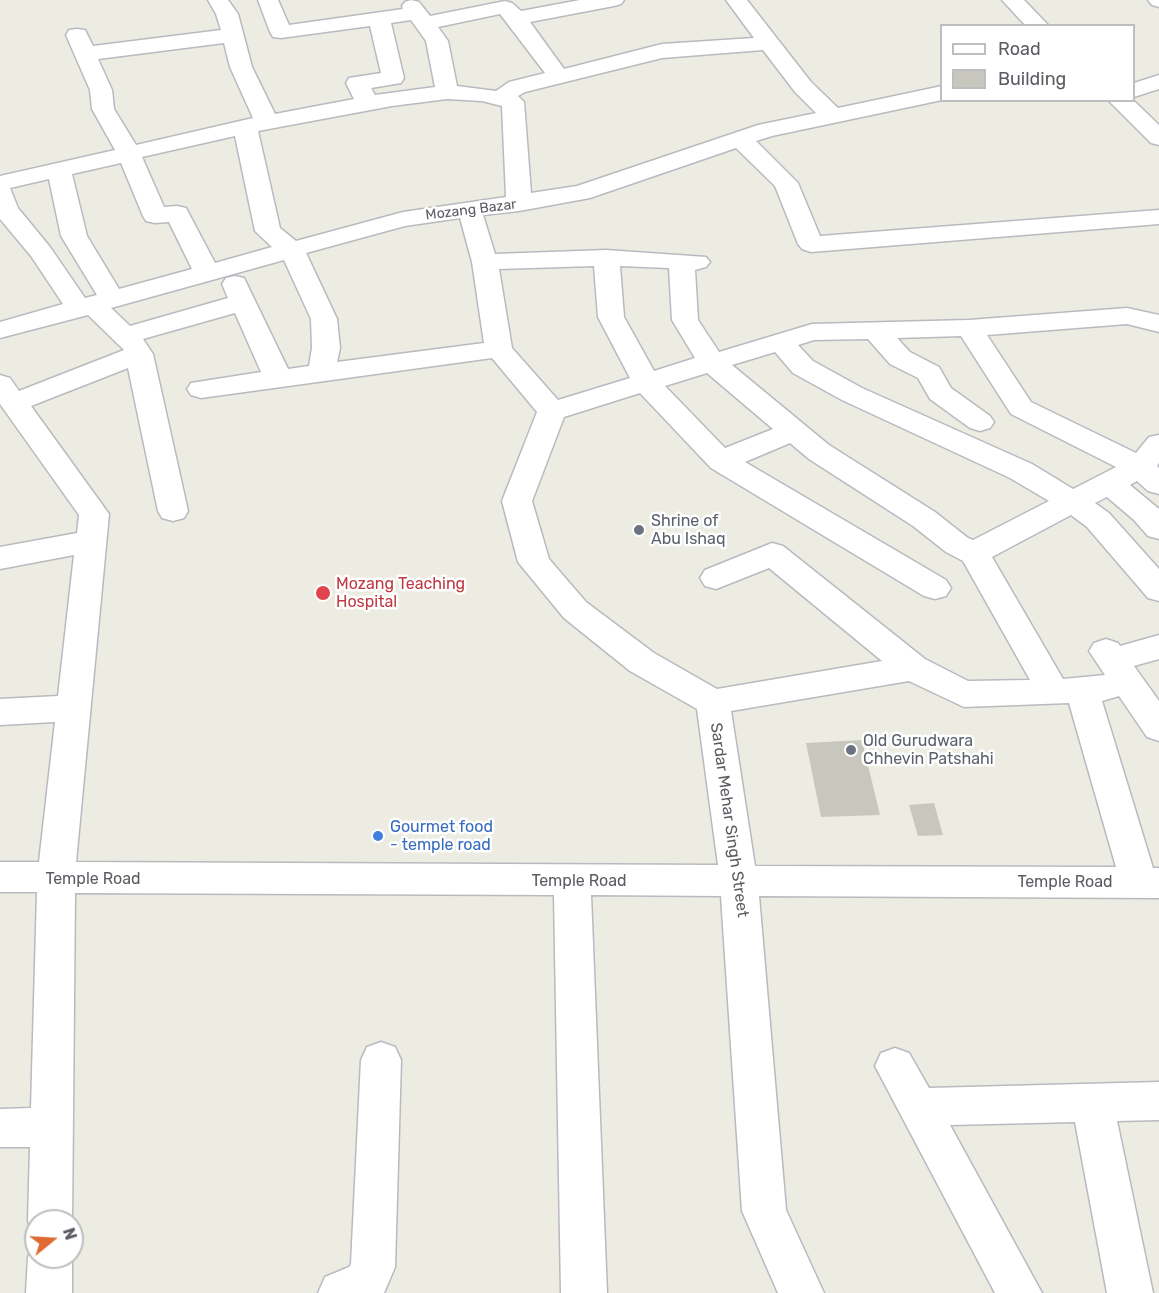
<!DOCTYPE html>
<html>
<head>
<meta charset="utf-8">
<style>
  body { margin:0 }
  #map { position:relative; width:1159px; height:1293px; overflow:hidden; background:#ecece2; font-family:Rubik,sans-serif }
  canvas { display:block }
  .legend { position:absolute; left:940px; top:24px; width:195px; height:78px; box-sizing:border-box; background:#fff; border:2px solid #bdbec0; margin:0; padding:8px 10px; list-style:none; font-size:18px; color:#5a5c62 }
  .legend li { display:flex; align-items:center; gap:12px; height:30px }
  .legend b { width:30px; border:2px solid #bdbec0 }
  .north { position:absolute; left:24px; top:1209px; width:60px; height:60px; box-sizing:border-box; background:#fff; border:2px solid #bdbec0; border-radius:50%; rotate:72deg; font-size:16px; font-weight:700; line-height:24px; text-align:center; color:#5a5c62 }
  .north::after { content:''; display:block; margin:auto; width:21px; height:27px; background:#e06a34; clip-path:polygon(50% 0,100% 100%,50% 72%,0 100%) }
</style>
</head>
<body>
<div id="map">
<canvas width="1159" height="1293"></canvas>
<ul class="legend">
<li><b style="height:8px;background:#fff"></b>Road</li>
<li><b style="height:16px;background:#c7c7be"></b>Building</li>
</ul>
<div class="north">N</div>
</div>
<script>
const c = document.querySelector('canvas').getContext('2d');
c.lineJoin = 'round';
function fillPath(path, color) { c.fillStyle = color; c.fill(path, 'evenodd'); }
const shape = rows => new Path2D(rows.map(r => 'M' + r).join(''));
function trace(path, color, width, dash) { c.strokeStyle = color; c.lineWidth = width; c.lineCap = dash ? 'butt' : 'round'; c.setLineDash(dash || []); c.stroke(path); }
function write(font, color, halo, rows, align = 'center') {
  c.font = font + ' Rubik,sans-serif'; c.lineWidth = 5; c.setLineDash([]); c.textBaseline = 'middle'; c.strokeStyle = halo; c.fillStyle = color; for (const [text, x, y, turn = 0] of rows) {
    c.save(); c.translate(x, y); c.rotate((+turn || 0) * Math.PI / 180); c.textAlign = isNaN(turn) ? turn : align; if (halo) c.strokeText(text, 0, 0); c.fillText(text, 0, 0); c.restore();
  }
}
const building = shape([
  [862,740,880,815,821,817,806,743],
  [934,803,943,835,918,836,909,805]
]);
const minor = shape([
  [208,0,228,0,238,14,252,67,275,114,354,99,346,83,349,78,381,73,370,26,281,38,273,37,270,32,258,0,278,0,289,25,403,9,402,6,405,2,411,0,419,2,430,16,505,1,512,3,521,11,580,0,624,0,621,4,614,6,530,22,564,69,662,44,754,38,726,0,747,0,811,82,838,108,942,86,942,100,772,136,756,141,798,183,820,236,1159,210,1159,224,811,252,802,249,798,244,775,186,736,148,590,198,519,211,483,215,495,254,606,250,706,257,710,262,706,267,695,270,698,320,719,352,812,324,969,320,1127,308,1159,315,1159,332,1127,324,987,335,1031,402,1136,453,1149,437,1159,435,1159,463,1157,466,1159,468,1159,494,1148,491,1137,481,1130,485,1159,509,1159,539,1148,536,1134,520,1107,497,1095,503,1109,513,1159,569,1159,601,1148,598,1087,527,1071,515,992,557,1063,679,1105,675,1089,651,1094,643,1106,639,1118,643,1120,646,1159,635,1159,659,1134,666,1159,701,1159,741,1147,737,1119,696,1102,701,1153,868,1159,868,1159,898,759,896,786,1210,824,1293,778,1293,742,1211,721,896,591,895,607,1293,561,1293,554,895,75,893,72,1221,36,1221,35,1236,28,1221,30,1147,0,1147,0,1109,31,1108,37,892,0,892,0,862,39,862,55,722,0,725,0,699,58,696,74,555,0,569,0,547,77,533,79,515,0,404,0,375,10,378,19,391,124,350,88,315,0,338,0,322,63,304,31,256,0,219,0,176,115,150,92,109,90,90,66,35,69,30,77,29,85,30,93,46,221,30,216,14,208,0],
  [500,14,545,73,509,82,496,91,457,86,448,41,438,27,500,14],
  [411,20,426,41,435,87,375,95,371,88,401,83,404,78,391,23,411,20],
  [224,43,230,67,253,118,136,145,114,109,112,90,98,59,224,43],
  [763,50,795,92,816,113,758,125,577,186,531,193,524,102,518,96,525,92,662,58,763,50],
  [447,99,482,101,502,106,506,197,403,212,296,241,280,228,258,131,392,106,447,99],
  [235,136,255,231,272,247,215,263,186,208,177,206,164,207,142,157,235,136],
  [121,163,143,216,146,221,155,223,169,222,192,269,119,289,87,236,72,174,121,163],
  [49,179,61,236,97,295,85,298,50,247,18,208,10,188,49,179],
  [460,218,472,262,484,343,337,362,340,348,337,319,306,253,405,226,460,218],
  [284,260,311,319,312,348,309,366,288,369,244,278,235,276,226,278,222,284,228,298,130,326,111,308,284,260],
  [594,266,598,317,630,378,558,400,512,348,499,269,594,266],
  [620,266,669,268,672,320,695,358,654,371,624,317,620,266],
  [235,313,261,372,191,383,187,389,191,395,201,398,492,358,537,412,502,501,518,562,564,618,630,671,697,709,718,865,76,862,109,514,31,406,128,368,158,511,162,518,173,521,184,518,188,511,153,354,143,339,235,313],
  [961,336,1011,414,1116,467,1073,489,1032,464,862,388,813,361,798,345,814,340,868,339,890,364,918,378,930,399,970,428,980,431,990,428,994,422,990,416,951,388,939,367,910,352,897,338,961,336],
  [775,352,793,373,842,400,1010,478,1049,501,973,540,968,538,935,512,829,445,732,365,775,352],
  [707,373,773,429,725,448,665,386,707,373],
  [640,393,711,468,924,596,935,599,946,596,951,588,946,580,745,462,790,443,809,459,913,526,946,552,963,561,1030,680,968,681,925,659,783,546,772,543,705,570,700,578,705,586,716,589,769,568,882,661,717,689,654,653,586,602,549,559,532,501,564,417,640,393],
  [909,681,964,707,1069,703,1116,867,755,866,731,711,909,681],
  [1002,0,1024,0,1049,26,1026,26,1002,0],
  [1148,0,1159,0,1159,7,1152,5,1148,0],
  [1159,75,1159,89,1134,97,1134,83,1159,75],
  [1108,100,1133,100,1159,125,1159,145,1151,143,1108,100],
  [381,1042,395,1047,401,1060,395,1267,384,1293,318,1293,325,1277,349,1267,351,1264,361,1060,367,1047,381,1042],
  [895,1048,909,1053,929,1088,1159,1082,1159,1120,1117,1121,1153,1293,1107,1293,1075,1122,950,1125,1042,1293,995,1293,875,1066,881,1053,895,1048],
  [36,1241,36,1257,72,1256,72,1293,26,1293,28,1257,36,1241]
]);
const markers = [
  [639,530,6,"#6b7280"],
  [323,593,8,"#e0444e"],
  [851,750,6,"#6b7280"],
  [378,836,6,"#3f7fe0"]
];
const farStreetnames = [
  ["Mozang Bazar",471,210,-7]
];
const worshipNames = [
  ["Shrine of",651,521],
  ["Abu Ishaq",651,539],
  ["Old Gurudwara",863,741],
  ["Chhevin Patshahi",863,759]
];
const healthNames = [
  ["Mozang Teaching",336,584],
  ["Hospital",336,602]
];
const streetNames = [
  ["Sardar Mehar Singh Street",729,820,82],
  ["Temple Road",93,879],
  ["Temple Road",579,881],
  ["Temple Road",1065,882]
];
const shopNames = [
  ["Gourmet food",390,827],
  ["- temple road",390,845]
];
fillPath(building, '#c7c7be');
trace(minor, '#b9bac0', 3);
fillPath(minor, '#fff');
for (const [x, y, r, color] of markers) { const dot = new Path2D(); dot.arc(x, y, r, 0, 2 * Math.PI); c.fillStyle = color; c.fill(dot); trace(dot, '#fff', 2); }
write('14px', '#5a5c62', '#fff', farStreetnames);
write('16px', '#5b616d', '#fff', worshipNames, 'left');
write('16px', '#be3a42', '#fff', healthNames, 'left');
write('16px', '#5a5c62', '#fff', streetNames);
write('16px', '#366cbe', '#fff', shopNames, 'left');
</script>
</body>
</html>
